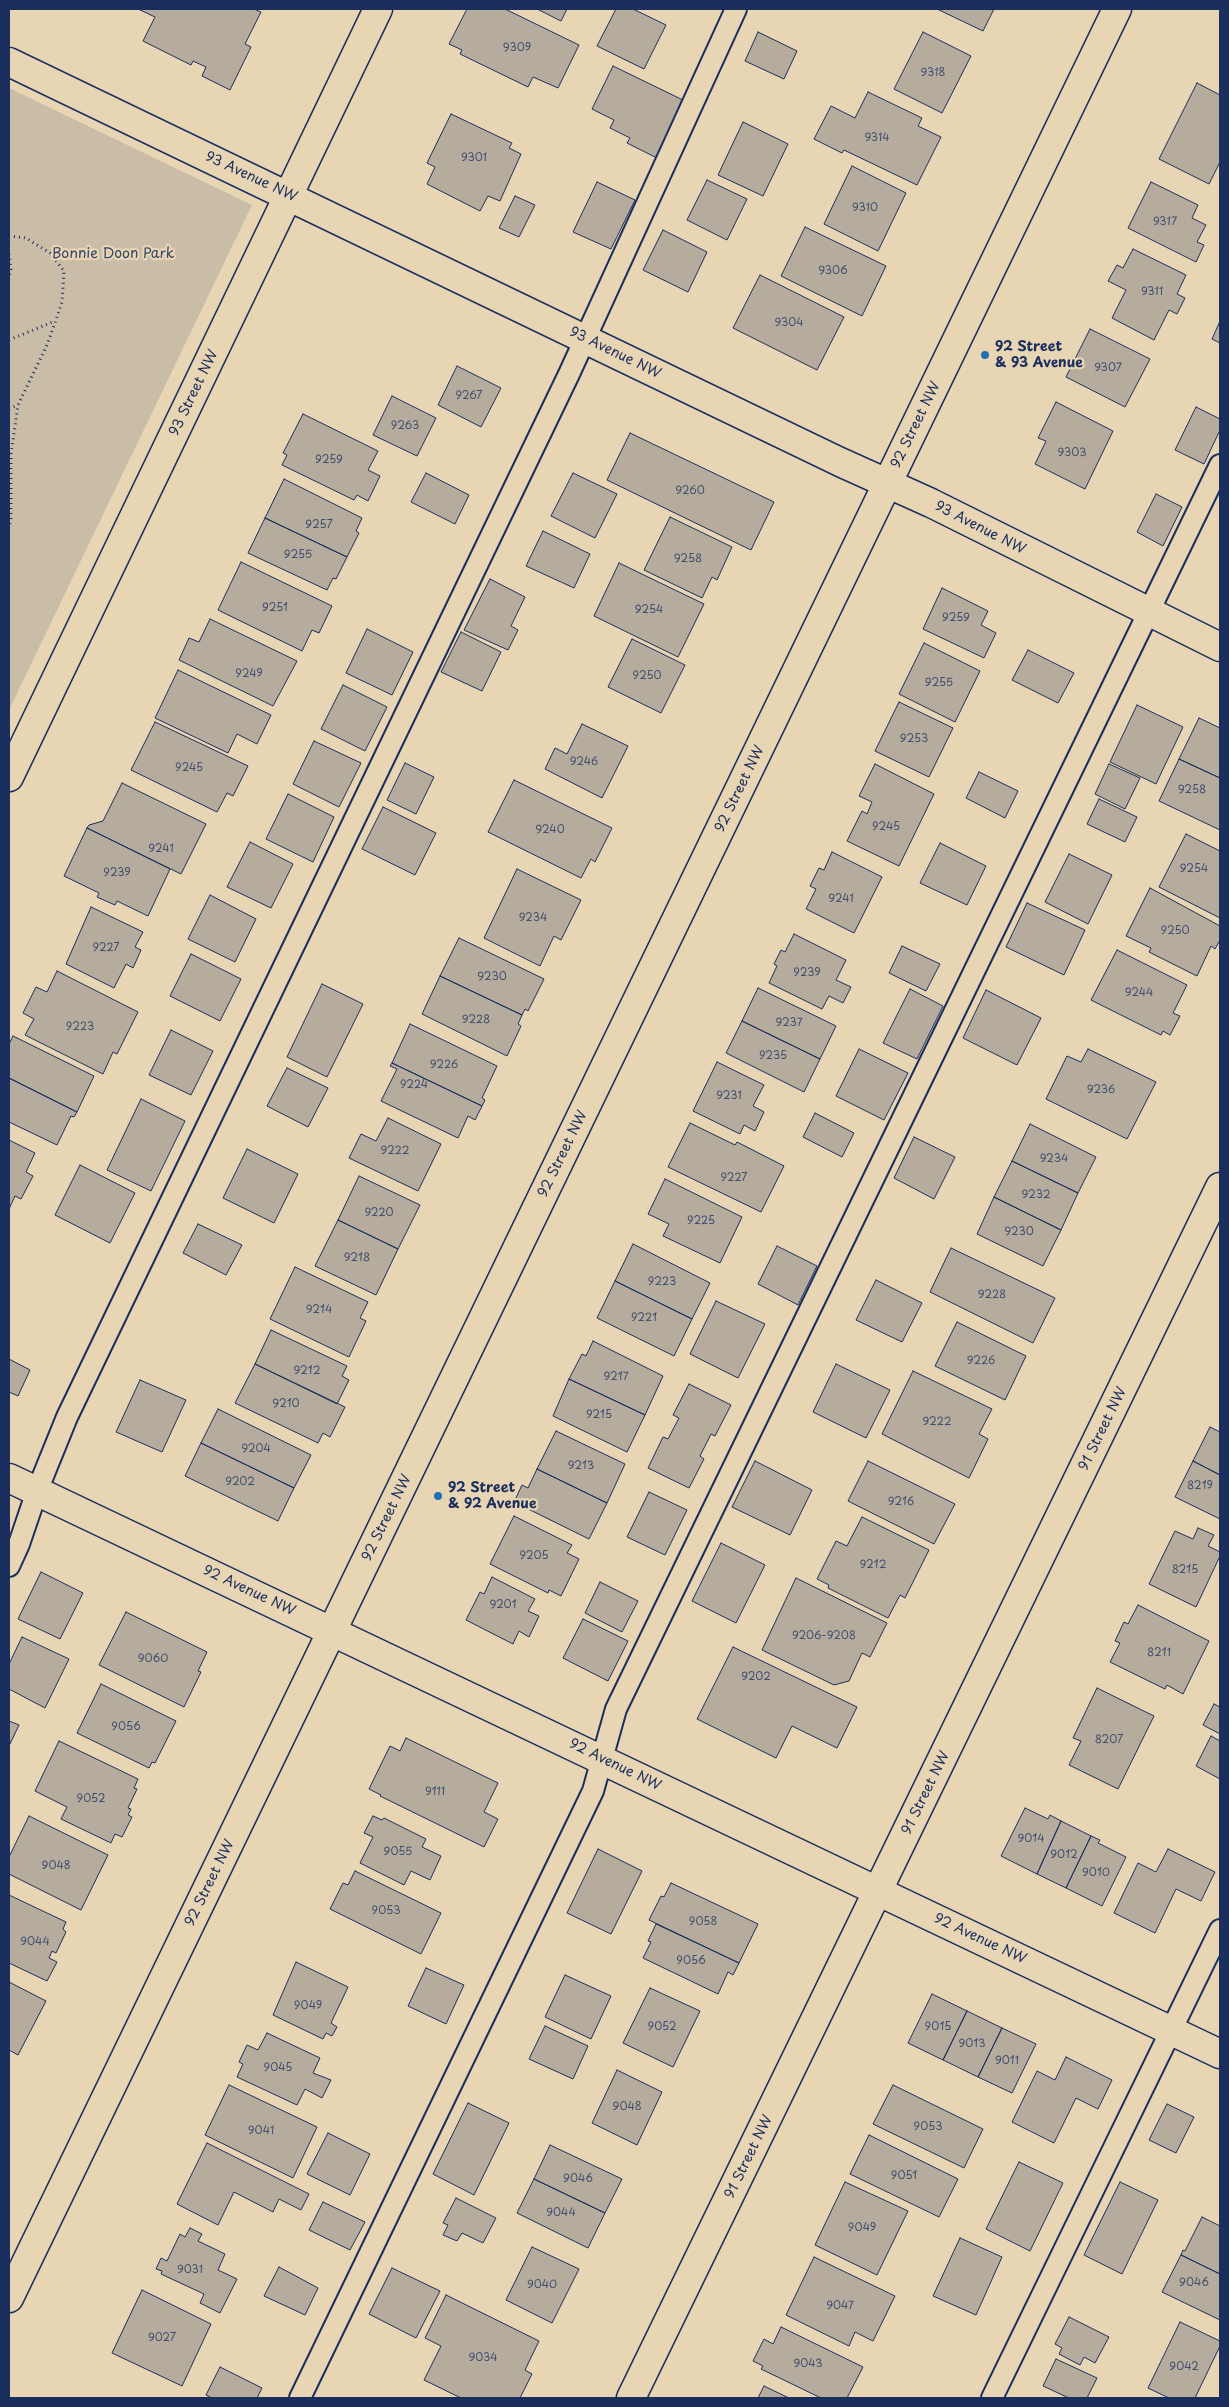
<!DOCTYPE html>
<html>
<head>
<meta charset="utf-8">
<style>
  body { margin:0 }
  #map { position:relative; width:1229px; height:2407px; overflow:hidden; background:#e8d5b3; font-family:"Playpen Sans",sans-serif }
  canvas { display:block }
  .frame { position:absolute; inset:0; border:10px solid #1b2f5e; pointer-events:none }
</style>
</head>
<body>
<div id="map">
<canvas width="1229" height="2407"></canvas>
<div class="frame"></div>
</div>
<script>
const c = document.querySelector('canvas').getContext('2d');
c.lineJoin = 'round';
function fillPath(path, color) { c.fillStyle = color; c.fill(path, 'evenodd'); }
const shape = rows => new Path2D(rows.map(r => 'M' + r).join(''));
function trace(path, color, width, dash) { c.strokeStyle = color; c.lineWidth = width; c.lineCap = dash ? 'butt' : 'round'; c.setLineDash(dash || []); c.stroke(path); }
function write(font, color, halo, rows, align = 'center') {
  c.font = font + ' "Playpen Sans",sans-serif'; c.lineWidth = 4.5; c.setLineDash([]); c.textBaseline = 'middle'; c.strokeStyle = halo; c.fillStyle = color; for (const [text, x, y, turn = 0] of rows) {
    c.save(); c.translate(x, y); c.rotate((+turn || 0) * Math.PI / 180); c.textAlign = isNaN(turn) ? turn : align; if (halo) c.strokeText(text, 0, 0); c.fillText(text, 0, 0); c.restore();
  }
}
const green = shape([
  [9,88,252,205,9,710]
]);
const building = shape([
  [138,9,254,9,261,12,245,44,251,47,230,90,202,76,206,67,193,61,191,65,143,41,155,17,138,9],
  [467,9,505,9,579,45,558,88,533,77,528,87,460,54,462,50,449,44,467,9],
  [537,9,567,9,561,21,537,9],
  [616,9,633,9,666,25,644,69,597,46,616,9],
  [937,9,994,9,983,31,937,9],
  [758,32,797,51,784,79,745,61,758,32],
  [923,32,971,56,942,113,894,89,923,32],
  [613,66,685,101,657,158,627,143,630,138,610,128,614,120,592,109,613,66],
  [1197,83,1220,95,1220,162,1209,184,1159,159,1197,83],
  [868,92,922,118,918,126,941,137,917,185,844,150,842,153,814,139,831,106,855,118,868,92],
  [451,114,512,143,509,148,521,154,500,201,488,196,480,211,427,184,435,167,427,163,451,114],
  [743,122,788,144,763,196,718,175,743,122],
  [852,166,906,193,878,251,824,224,852,166],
  [707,180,747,199,727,240,687,220,707,180],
  [597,182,635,200,611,249,573,232,597,182],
  [1151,182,1198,205,1192,218,1206,225,1197,242,1204,245,1196,262,1128,228,1151,182],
  [515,196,535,205,519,237,499,228,515,196],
  [805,227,886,266,862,316,781,276,805,227],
  [663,230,707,252,688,292,643,270,663,230],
  [1133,249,1186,275,1177,294,1185,298,1177,314,1169,310,1154,340,1112,318,1126,290,1108,281,1117,265,1123,268,1133,249],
  [760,275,844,317,817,370,733,328,760,275],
  [1220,321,1220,343,1212,339,1220,321],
  [1090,329,1150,359,1125,407,1066,377,1090,329],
  [457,366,501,388,481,427,438,405,457,366],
  [392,396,436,418,417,456,373,435,392,396],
  [1056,402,1113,431,1085,489,1035,464,1046,441,1038,438,1056,402],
  [1196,407,1220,419,1220,430,1204,464,1175,450,1196,407],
  [303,414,378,451,368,470,380,476,368,501,357,495,354,500,282,465,287,455,283,453,303,414],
  [630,433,774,502,751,550,607,480,630,433],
  [426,473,469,495,455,524,411,502,426,473],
  [573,473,617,494,595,538,551,516,573,473],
  [284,479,362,518,356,531,359,533,347,557,265,518,284,479],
  [1156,494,1182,507,1163,546,1137,532,1156,494],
  [670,517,732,547,717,580,712,577,702,598,644,570,670,517],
  [265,518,347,557,336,579,333,578,327,590,248,553,265,518],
  [543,531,590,554,574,588,526,566,543,531],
  [241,562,332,606,319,633,312,630,302,651,218,610,241,562],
  [619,563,704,604,678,657,594,616,619,563],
  [490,579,525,597,511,626,518,630,508,650,464,630,490,579],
  [942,588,988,611,981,625,996,633,984,658,923,629,942,588],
  [210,619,297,661,273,706,179,660,189,638,199,642,210,619],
  [367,629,413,652,392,695,346,673,367,629],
  [461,632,501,652,482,691,441,672,461,632],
  [632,639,685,665,661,713,608,687,632,639],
  [924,643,980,671,955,722,899,694,924,643],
  [1028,650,1074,673,1058,703,1012,680,1028,650],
  [178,670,271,715,257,744,237,734,228,753,155,718,178,670],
  [343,685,387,707,365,751,321,729,343,685],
  [899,702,953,728,929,777,875,751,899,702],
  [1137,705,1183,727,1156,784,1110,762,1137,705],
  [1199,718,1220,728,1220,778,1179,759,1199,718],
  [155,722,248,766,233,796,227,793,217,812,131,770,155,722],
  [582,724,628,746,602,798,545,769,555,748,567,754,582,724],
  [314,741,361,763,339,807,293,784,314,741],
  [1179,759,1220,778,1220,830,1159,801,1179,759],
  [405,763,434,777,416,814,387,800,405,763],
  [875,764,934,794,899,866,847,841,862,811,867,814,872,802,859,796,875,764],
  [1109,764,1140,778,1125,809,1095,794,1109,764],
  [979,772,1018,791,1005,818,966,798,979,772],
  [514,780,612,828,595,862,591,859,581,878,488,832,514,780],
  [122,783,206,824,181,874,87,828,89,825,103,821,122,783],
  [288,794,334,817,313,862,266,839,288,794],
  [1099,799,1137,817,1125,842,1087,824,1099,799],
  [383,807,436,833,415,875,362,849,383,807],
  [87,828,170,869,148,916,117,901,115,905,97,897,99,893,64,876,87,828],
  [1186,834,1220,851,1220,918,1159,887,1186,834],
  [250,842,293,864,271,908,227,887,250,842],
  [940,843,986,866,967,905,920,883,940,843],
  [832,852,882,877,854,933,806,909,816,889,810,886,819,868,824,870,832,852],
  [1069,854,1112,875,1088,924,1045,902,1069,854],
  [517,869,581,900,561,940,554,936,540,966,484,938,517,869],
  [1150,888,1220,926,1220,940,1215,949,1211,946,1197,976,1149,952,1151,948,1126,936,1150,888],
  [210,895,256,919,235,962,188,939,210,895],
  [1027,903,1085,930,1064,975,1006,947,1027,903],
  [91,907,143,932,135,947,141,950,133,968,126,964,114,988,66,964,91,907],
  [794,934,846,960,836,980,851,987,843,1003,829,996,822,1009,769,983,777,966,774,964,781,950,785,952,794,934],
  [459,938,544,979,528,1011,525,1009,522,1015,440,976,459,938],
  [902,946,940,964,926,991,889,973,902,946],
  [1117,950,1187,985,1173,1013,1180,1016,1170,1035,1163,1031,1161,1035,1091,1000,1117,950],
  [191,954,241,979,220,1021,170,996,191,954],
  [57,971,138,1012,117,1054,113,1052,103,1074,25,1035,34,1019,23,1013,36,987,47,992,57,971],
  [440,976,522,1015,518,1024,521,1026,507,1056,422,1014,440,976],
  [322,984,363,1004,327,1077,287,1057,322,984],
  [758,988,836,1026,820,1059,742,1021,758,988],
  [910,989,943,1006,917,1059,883,1043,910,989],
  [986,990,1041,1018,1017,1065,963,1038,986,990],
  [742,1021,820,1059,804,1092,726,1053,742,1021],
  [410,1024,497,1066,482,1098,485,1100,482,1106,392,1063,410,1024],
  [171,1030,213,1051,191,1095,149,1075,171,1030],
  [13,1036,94,1076,77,1112,9,1078,9,1044,13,1036],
  [859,1049,908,1073,884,1120,836,1096,859,1049],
  [1088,1049,1156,1082,1127,1139,1046,1099,1067,1056,1081,1062,1088,1049],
  [717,1062,764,1085,753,1106,764,1112,755,1131,744,1125,740,1134,693,1111,717,1062],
  [392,1063,482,1106,475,1120,468,1116,458,1138,381,1101,397,1069,390,1066,392,1063],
  [287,1068,328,1088,308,1127,267,1106,287,1068],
  [9,1078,77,1112,74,1117,71,1116,57,1145,9,1122,9,1078],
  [141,1099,185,1121,151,1191,107,1170,141,1099],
  [815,1113,854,1133,842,1157,803,1137,815,1113],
  [388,1118,441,1144,418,1191,349,1158,361,1134,376,1141,388,1118],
  [690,1123,735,1145,737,1142,784,1166,761,1212,668,1167,690,1123],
  [1030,1124,1096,1157,1078,1193,1012,1161,1030,1124],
  [914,1137,955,1157,934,1199,894,1178,914,1137],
  [9,1140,35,1153,26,1172,33,1176,21,1199,15,1196,9,1209,9,1140],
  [247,1149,298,1174,274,1223,223,1198,247,1149],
  [1012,1161,1078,1193,1061,1230,994,1197,1012,1161],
  [80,1165,135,1193,110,1243,55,1215,80,1165],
  [359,1176,420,1205,398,1249,338,1220,359,1176],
  [665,1179,742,1217,720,1263,663,1236,669,1224,648,1214,665,1179],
  [994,1197,1061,1230,1043,1266,977,1234,994,1197],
  [338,1220,398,1249,376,1295,315,1266,338,1220],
  [198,1224,242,1245,226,1275,183,1253,198,1224],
  [633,1244,710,1283,692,1319,615,1281,633,1244],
  [777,1246,817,1266,798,1305,758,1284,777,1246],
  [951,1248,1055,1298,1033,1343,930,1292,951,1248],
  [295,1267,368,1302,360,1318,366,1321,349,1357,270,1319,295,1267],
  [876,1280,922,1303,902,1342,856,1320,876,1280],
  [615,1281,692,1319,674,1356,597,1318,615,1281],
  [716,1301,765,1324,738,1378,690,1354,716,1301],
  [957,1322,1026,1356,1005,1400,935,1366,957,1322],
  [271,1330,347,1366,342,1376,349,1380,337,1404,255,1364,271,1330],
  [593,1341,663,1376,645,1415,569,1379,582,1354,586,1356,593,1341],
  [9,1359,30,1370,18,1396,9,1392,9,1359],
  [255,1364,345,1407,330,1437,323,1433,318,1443,235,1403,255,1364],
  [836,1364,890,1390,866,1438,813,1412,836,1364],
  [913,1371,992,1409,979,1434,988,1439,969,1478,882,1434,913,1371],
  [569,1379,645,1415,627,1452,553,1416,569,1379],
  [140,1380,186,1400,162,1452,116,1432,140,1380],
  [689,1384,731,1405,715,1436,711,1434,700,1456,704,1459,689,1488,648,1468,663,1437,668,1439,679,1418,673,1415,689,1384],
  [218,1409,311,1455,294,1488,201,1443,218,1409],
  [1210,1427,1220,1432,1220,1475,1193,1461,1210,1427],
  [556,1431,625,1464,607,1503,537,1469,556,1431],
  [201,1443,294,1488,278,1521,185,1476,201,1443],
  [755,1461,812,1490,790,1535,732,1507,755,1461],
  [868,1461,955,1504,934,1544,848,1501,868,1461],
  [1193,1461,1220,1475,1220,1519,1175,1497,1193,1461],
  [537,1469,607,1503,589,1539,514,1502,522,1485,528,1488,537,1469],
  [649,1492,687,1510,665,1555,627,1537,649,1492],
  [514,1516,572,1545,567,1553,579,1559,561,1596,549,1590,548,1593,490,1564,514,1516],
  [862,1517,929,1550,905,1598,900,1595,888,1618,828,1588,829,1585,817,1579,836,1541,847,1546,862,1517],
  [1198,1528,1214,1535,1208,1546,1220,1552,1220,1556,1196,1607,1149,1584,1175,1531,1193,1539,1198,1528],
  [721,1543,765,1565,736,1623,692,1601,721,1543],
  [41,1572,83,1593,60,1639,18,1619,41,1572],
  [492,1577,535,1599,528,1611,539,1616,529,1637,519,1631,513,1644,466,1620,480,1592,484,1594,492,1577],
  [796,1578,887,1623,870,1657,862,1653,849,1681,834,1685,762,1650,796,1578],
  [600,1582,638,1601,622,1632,585,1613,600,1582],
  [1138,1605,1209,1641,1183,1694,1167,1685,1165,1689,1110,1662,1120,1643,1115,1641,1124,1622,1128,1624,1138,1605],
  [126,1612,207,1652,198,1671,201,1672,184,1707,99,1665,126,1612],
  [583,1619,628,1641,608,1681,563,1658,583,1619],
  [22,1637,69,1659,45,1708,9,1689,9,1664,22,1637],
  [733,1647,857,1707,837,1748,792,1726,776,1758,697,1719,733,1647],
  [101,1684,176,1721,155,1763,152,1762,149,1768,77,1733,101,1684],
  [1097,1688,1154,1716,1118,1789,1069,1765,1081,1741,1073,1738,1097,1688],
  [1214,1704,1220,1707,1220,1734,1203,1725,1214,1704],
  [9,1721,19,1725,9,1746,9,1721],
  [1211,1736,1220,1741,1220,1779,1196,1766,1211,1736],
  [406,1738,498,1783,484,1812,498,1819,484,1847,380,1796,381,1795,369,1789,390,1746,400,1751,406,1738],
  [59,1741,138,1779,134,1788,137,1789,128,1808,131,1809,128,1815,132,1817,122,1837,115,1834,111,1843,61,1819,67,1807,35,1791,59,1741],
  [1025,1808,1048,1819,1050,1815,1061,1821,1037,1874,1001,1856,1025,1808],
  [29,1816,108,1855,81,1910,9,1874,9,1857,29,1816],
  [373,1816,382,1820,384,1818,426,1839,422,1847,441,1856,430,1880,411,1871,404,1885,360,1863,373,1837,364,1833,373,1816],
  [1061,1821,1091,1836,1066,1888,1037,1874,1061,1821],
  [1091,1836,1100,1840,1098,1843,1126,1857,1102,1906,1066,1888,1091,1836],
  [598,1849,642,1871,611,1934,567,1913,598,1849],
  [1168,1849,1215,1872,1201,1901,1176,1889,1155,1933,1114,1913,1138,1863,1156,1872,1168,1849],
  [355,1871,441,1913,421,1954,330,1909,343,1883,348,1885,355,1871],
  [671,1883,758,1924,739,1963,649,1920,661,1896,664,1897,671,1883],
  [9,1895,66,1922,63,1929,66,1932,56,1953,52,1951,49,1958,57,1962,47,1981,9,1963,9,1895],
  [656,1924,739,1963,733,1975,728,1972,718,1994,643,1958,651,1942,648,1941,656,1924],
  [296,1962,348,1987,331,2023,337,2027,332,2036,326,2033,323,2039,273,2015,296,1962],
  [426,1968,464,1985,446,2024,408,2006,426,1968],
  [565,1975,611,1996,591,2039,545,2017,565,1975],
  [9,1982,46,2001,18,2055,9,2050,9,1982],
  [650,1988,700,2011,673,2067,623,2043,650,1988],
  [932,1994,967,2011,943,2060,908,2043,932,1994],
  [967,2011,1002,2028,978,2077,943,2060,967,2011],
  [545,2026,588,2046,573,2079,529,2059,545,2026],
  [1002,2028,1036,2044,1012,2093,978,2077,1002,2028],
  [267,2033,320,2058,313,2073,331,2080,322,2098,305,2089,297,2105,237,2077,243,2064,239,2062,247,2045,258,2050,267,2033],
  [1066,2057,1112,2080,1098,2109,1076,2098,1054,2143,1012,2122,1037,2071,1055,2080,1066,2057],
  [617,2070,662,2092,637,2145,592,2123,617,2070],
  [229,2085,317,2127,293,2178,205,2135,229,2085],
  [893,2085,983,2129,964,2168,873,2124,893,2085],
  [468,2103,509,2123,474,2195,433,2174,468,2103],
  [1167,2104,1194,2117,1176,2153,1149,2140,1167,2104],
  [328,2133,370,2154,350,2195,307,2174,328,2133],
  [869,2135,958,2179,939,2217,850,2174,869,2135],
  [207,2143,309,2194,301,2210,279,2199,273,2212,234,2192,218,2225,177,2204,207,2143],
  [550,2145,622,2179,605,2213,534,2179,550,2145],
  [1019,2162,1063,2183,1030,2251,986,2229,1019,2162],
  [534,2179,605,2213,588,2248,517,2213,534,2179],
  [845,2182,908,2211,877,2275,815,2245,845,2182],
  [1120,2182,1158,2200,1122,2274,1084,2255,1120,2182],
  [456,2198,496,2218,483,2243,462,2233,457,2241,443,2235,448,2225,443,2223,456,2198],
  [323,2202,365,2222,350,2250,309,2230,323,2202],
  [1202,2217,1220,2226,1220,2274,1181,2255,1183,2250,1185,2251,1202,2217],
  [190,2228,202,2234,198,2241,225,2254,218,2270,237,2279,220,2313,200,2303,204,2294,161,2274,162,2271,156,2269,161,2258,167,2261,180,2234,185,2237,190,2228],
  [960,2238,1002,2257,976,2315,933,2296,960,2238],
  [532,2247,579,2269,552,2323,506,2300,532,2247],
  [1181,2255,1220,2274,1220,2320,1162,2292,1181,2255],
  [814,2257,895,2296,873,2341,855,2332,849,2346,786,2315,814,2257],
  [279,2267,318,2288,305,2315,264,2296,279,2267],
  [392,2268,440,2291,416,2338,369,2314,392,2268],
  [142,2290,211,2324,182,2386,112,2353,142,2290],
  [446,2295,539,2341,525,2370,532,2374,520,2398,461,2398,424,2380,441,2346,425,2338,446,2295],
  [1069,2317,1109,2337,1095,2363,1084,2357,1080,2365,1059,2354,1062,2348,1055,2344,1069,2317],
  [1180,2322,1220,2341,1220,2346,1195,2398,1169,2398,1148,2388,1180,2322],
  [781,2327,863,2367,847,2398,821,2398,761,2369,763,2366,753,2361,764,2339,773,2344,781,2327],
  [1056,2359,1097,2378,1087,2398,1069,2398,1043,2386,1056,2359],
  [220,2367,262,2388,257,2398,212,2398,206,2395,220,2367],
  [764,2386,789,2398,758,2398,764,2386]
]);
const path = shape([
  [9,236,26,238,50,253,64,271,62,302,56,320,47,345,18,405,11,454,11,518,9,528],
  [9,254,11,269,9,276],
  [9,340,55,321],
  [9,409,18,405]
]);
const lane = shape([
  [9,1566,19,1544,37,1491,67,1417,569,374,736,9],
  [300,2398,593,1791,616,1709,1220,465],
  [992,2398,1220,1930]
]);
const street = shape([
  [9,62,840,462,931,503,1220,647],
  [9,777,378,9],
  [9,1478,1220,2054],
  [631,2398,1220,1187]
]);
const secondary = shape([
  [9,2298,1117,9]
]);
const markers = [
  [985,355,5,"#1f6fb2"],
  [438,1496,5,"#1f6fb2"]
];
const numberNames = [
  ["9309",517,48],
  ["9318",933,73],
  ["9314",877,138],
  ["9301",474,158],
  ["9310",865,208],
  ["9317",1165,222],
  ["9306",833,271],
  ["9311",1152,292],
  ["9304",789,323],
  ["9307",1108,368],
  ["9267",469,396],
  ["9263",405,426],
  ["9303",1072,453],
  ["9259",329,460],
  ["9260",690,491],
  ["9257",319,525],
  ["9255",298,555],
  ["9258",688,559],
  ["9251",275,608],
  ["9254",649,610],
  ["9259",956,618],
  ["9249",249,674],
  ["9250",647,676],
  ["9255",939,683],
  ["9253",914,739],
  ["9246",584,762],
  ["9245",189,768],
  ["9258",1192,790],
  ["9245",886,827],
  ["9240",550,830],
  ["9241",161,849],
  ["9254",1194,869],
  ["9239",117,873],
  ["9241",841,899],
  ["9234",533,918],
  ["9250",1175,931],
  ["9227",106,948],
  ["9239",807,973],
  ["9230",492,977],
  ["9244",1139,993],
  ["9228",476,1020],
  ["9237",789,1023],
  ["9223",80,1027],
  ["9235",773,1056],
  ["9226",444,1065],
  ["9224",414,1085],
  ["9236",1101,1090],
  ["9231",729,1096],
  ["9222",395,1151],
  ["9234",1054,1159],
  ["9227",734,1178],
  ["9232",1036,1195],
  ["9220",379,1213],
  ["9225",701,1221],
  ["9230",1019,1232],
  ["9218",357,1258],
  ["9223",662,1282],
  ["9228",992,1295],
  ["9214",319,1310],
  ["9221",644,1318],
  ["9226",981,1361],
  ["9212",307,1371],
  ["9217",616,1377],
  ["9210",286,1404],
  ["9215",599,1415],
  ["9222",937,1422],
  ["9204",256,1449],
  ["9213",581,1466],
  ["9202",240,1482],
  ["8219",1200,1486],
  ["9216",901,1502],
  ["9205",534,1556],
  ["9212",873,1565],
  ["8215",1185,1570],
  ["9201",503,1605],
  ["9206-9208",824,1636],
  ["8211",1159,1653],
  ["9060",153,1659],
  ["9202",756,1677],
  ["9056",126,1727],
  ["8207",1109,1740],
  ["9111",435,1792],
  ["9052",91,1799],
  ["9014",1031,1839],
  ["9055",398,1852],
  ["9012",1064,1855],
  ["9048",56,1866],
  ["9010",1096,1873],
  ["9053",386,1911],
  ["9058",703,1922],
  ["9044",35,1942],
  ["9056",691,1961],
  ["9049",308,2006],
  ["9052",662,2027],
  ["9015",938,2027],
  ["9013",972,2044],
  ["9011",1007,2061],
  ["9045",278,2068],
  ["9048",627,2107],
  ["9053",928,2127],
  ["9041",261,2131],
  ["9051",904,2176],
  ["9046",578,2179],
  ["9044",561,2213],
  ["9049",862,2228],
  ["9031",190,2270],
  ["9046",1194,2283],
  ["9040",542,2285],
  ["9047",840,2306],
  ["9027",162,2338],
  ["9034",483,2358],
  ["9043",808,2364],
  ["9042",1184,2367]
];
const streetNames = [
  ["93 Avenue NW",251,177,25],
  ["93 Avenue NW",615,353,26],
  ["93 Street NW",194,393,-64],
  ["92 Street NW",916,425,-64],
  ["93 Avenue NW",980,528,27],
  ["92 Street NW",740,789,-64],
  ["92 Street NW",563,1154,-64],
  ["91 Street NW",1103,1429,-64],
  ["92 Street NW",387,1518,-64],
  ["92 Avenue NW",249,1591,25],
  ["92 Avenue NW",615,1765,26],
  ["91 Street NW",926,1793,-64],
  ["92 Street NW",210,1883,-64],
  ["92 Avenue NW",980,1939,25],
  ["91 Street NW",749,2157,-64]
];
const parkNames = [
  ["Bonnie Doon Park",113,254]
];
const poiNames = [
  ["92 Street",995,347],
  ["& 93 Avenue",995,363],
  ["92 Street",448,1488],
  ["& 92 Avenue",448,1504]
];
fillPath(green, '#cabda7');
fillPath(building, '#b5ac9e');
trace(building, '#1b2f5e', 1);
trace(lane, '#1b2f5e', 24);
trace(street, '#1b2f5e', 31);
trace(secondary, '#1b2f5e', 31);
trace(path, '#1b2f5e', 3, [1, 4]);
trace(lane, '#e8d5b3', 20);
trace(street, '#e8d5b3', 28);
trace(secondary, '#e8d5b3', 28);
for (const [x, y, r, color] of markers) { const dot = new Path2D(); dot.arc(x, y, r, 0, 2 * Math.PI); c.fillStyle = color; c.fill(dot); trace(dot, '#e8d5b3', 2); }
write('11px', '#424e6e', null, numberNames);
write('14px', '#1b2f5e', '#e8d5b3', streetNames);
write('14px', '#354469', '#e8d5b3', parkNames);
write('bold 14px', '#1b2f5e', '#e8d5b3', poiNames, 'left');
</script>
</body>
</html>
